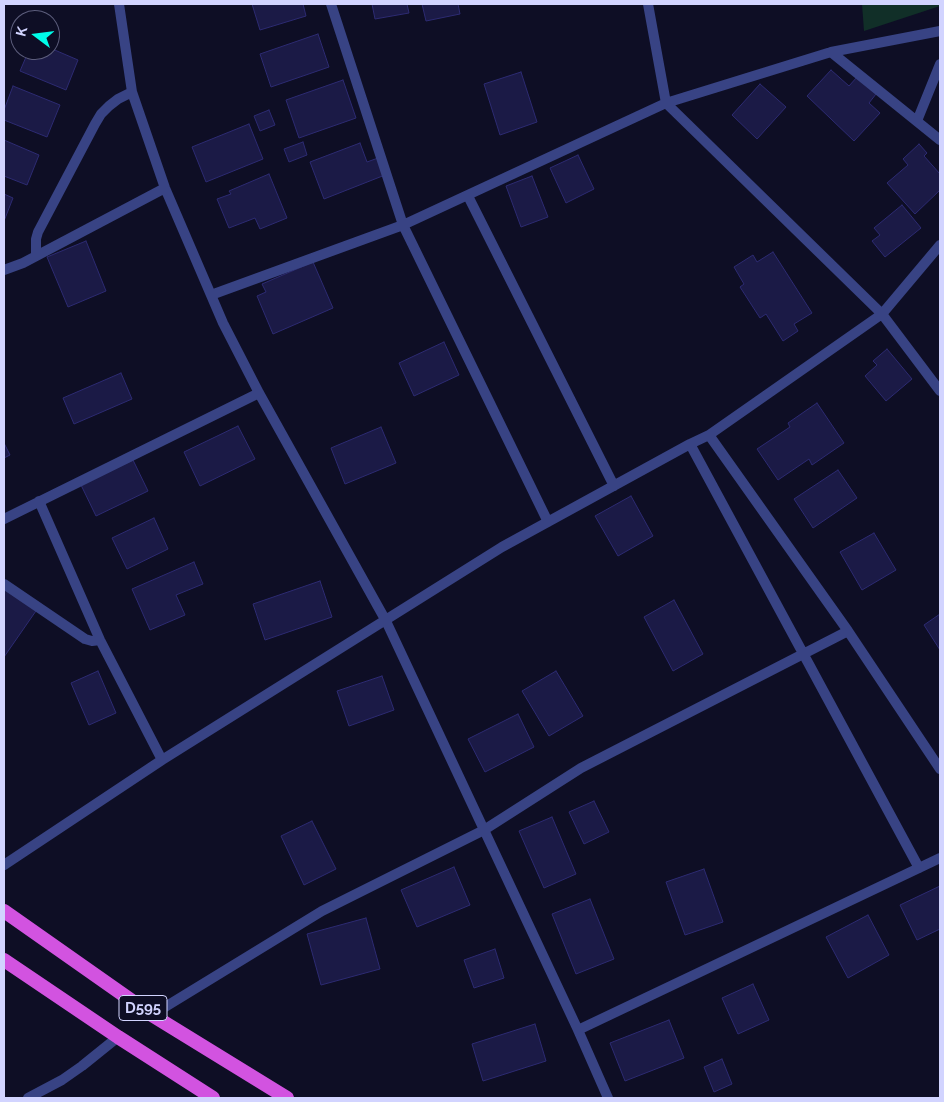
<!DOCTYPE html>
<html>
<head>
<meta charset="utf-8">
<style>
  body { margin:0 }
  #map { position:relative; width:944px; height:1102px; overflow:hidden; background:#0e0e25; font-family:Raleway,sans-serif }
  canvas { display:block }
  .frame { position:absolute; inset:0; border:5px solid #d2d4ff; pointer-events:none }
  .north { position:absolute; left:10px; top:10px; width:50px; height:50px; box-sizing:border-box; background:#0e0e25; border:1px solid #5c5d7c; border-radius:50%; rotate:285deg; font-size:14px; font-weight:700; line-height:20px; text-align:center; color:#d2d4ff }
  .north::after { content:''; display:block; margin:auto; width:18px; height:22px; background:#00fdea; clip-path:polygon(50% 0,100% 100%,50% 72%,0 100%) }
</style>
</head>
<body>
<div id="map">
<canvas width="944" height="1102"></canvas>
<div class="frame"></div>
<div class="north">K</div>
</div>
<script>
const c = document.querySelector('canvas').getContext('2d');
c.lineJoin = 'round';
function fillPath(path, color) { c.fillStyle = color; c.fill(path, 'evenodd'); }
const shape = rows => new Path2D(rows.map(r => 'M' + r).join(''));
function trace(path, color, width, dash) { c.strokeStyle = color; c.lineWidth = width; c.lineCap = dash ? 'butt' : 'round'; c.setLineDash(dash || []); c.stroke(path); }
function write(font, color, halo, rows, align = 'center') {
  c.font = font + ' Raleway,sans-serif'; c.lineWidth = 4; c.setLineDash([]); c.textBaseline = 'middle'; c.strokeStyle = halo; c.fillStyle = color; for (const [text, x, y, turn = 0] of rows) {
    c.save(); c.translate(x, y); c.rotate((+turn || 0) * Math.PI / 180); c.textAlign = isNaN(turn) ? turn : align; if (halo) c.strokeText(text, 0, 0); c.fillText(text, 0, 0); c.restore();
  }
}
const green = shape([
  [862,4,940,4,940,6,864,31]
]);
const building = shape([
  [252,4,303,4,306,16,260,30,252,4],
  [372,4,407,4,409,13,375,19,372,4],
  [422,4,458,4,460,14,426,21,422,4],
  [318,34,329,67,271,87,260,54,318,34],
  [50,48,78,60,66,90,20,71,29,50,50,50,50,48],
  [831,70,849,86,857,77,876,94,869,103,880,113,854,141,807,96,831,70],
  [521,72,537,122,500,135,484,84,521,72],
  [343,80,356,118,299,138,286,100,343,80],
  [760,84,786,107,757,139,732,115,760,84],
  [13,86,60,105,47,137,4,120,4,110,13,86],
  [269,110,275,125,260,131,254,116,269,110],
  [249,124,263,159,206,182,192,147,249,124],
  [4,140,39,155,27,185,4,176,4,140],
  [303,142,307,155,289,162,284,149,303,142],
  [360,143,367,162,378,158,385,175,324,199,310,162,360,143],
  [919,144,927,153,924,156,940,174,940,190,915,214,887,183,908,165,903,159,919,144],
  [578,155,594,189,566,203,550,168,578,155],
  [269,174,287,218,260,229,255,218,229,228,217,199,231,194,229,191,269,174],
  [532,176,548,217,521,227,506,186,532,176],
  [4,194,13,198,4,221,4,194],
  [902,205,921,228,885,257,872,241,880,235,874,228,902,205],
  [86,241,106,291,68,307,47,257,86,241],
  [773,252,812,313,794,324,798,331,783,341,766,314,760,318,740,287,744,284,734,267,753,255,757,262,773,252],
  [313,262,333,308,273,334,257,296,266,292,262,284,313,262],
  [444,342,459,375,414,396,399,363,444,342],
  [887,349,912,379,886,401,865,376,877,365,873,361,887,349],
  [121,373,132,399,74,424,63,398,121,373],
  [817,403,844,443,812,465,809,459,778,480,757,449,790,427,788,423,817,403],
  [238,426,255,459,200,486,184,452,238,426],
  [381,427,396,463,345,484,331,448,381,427],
  [4,443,10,455,4,458,4,443],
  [133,460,148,491,96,516,81,485,133,460],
  [838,470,857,498,813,528,794,499,838,470],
  [631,496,653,536,618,556,595,516,631,496],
  [154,518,168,549,127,569,112,538,154,518],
  [874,533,896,570,862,590,840,552,874,533],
  [194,562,203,584,176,595,185,615,150,630,132,589,194,562],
  [320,581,332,617,265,640,253,604,320,581],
  [4,585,38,608,4,657,4,585],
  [674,600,703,654,673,671,644,617,674,600],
  [940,614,940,650,924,625,940,614],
  [98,671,116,713,89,725,71,683,98,671],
  [556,671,583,716,549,736,522,691,556,671],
  [382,676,394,710,349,726,337,691,382,676],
  [518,714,534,747,485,772,468,739,518,714],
  [594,801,609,832,584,844,569,812,594,801],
  [552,817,576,874,544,888,519,831,552,817],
  [312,821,336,869,304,885,281,836,312,821],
  [454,867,470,905,417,927,401,890,454,867],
  [704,869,723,922,685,935,666,882,704,869],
  [940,886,940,929,917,940,900,905,940,886],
  [590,899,614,959,576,974,552,914,590,899],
  [868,915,889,955,848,978,826,937,868,915],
  [366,918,380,969,321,985,307,934,366,918],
  [495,949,504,978,474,988,464,960,495,949],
  [753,984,769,1020,738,1034,722,998,753,984],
  [669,1020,684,1058,625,1081,610,1043,669,1020],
  [535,1024,546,1061,483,1081,472,1044,535,1024],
  [722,1059,732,1084,714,1092,704,1067,722,1059]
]);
const minor = shape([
  [119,4,132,92,165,188,223,323,259,393,386,621,578,1030,608,1098],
  [331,4,403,225,548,522],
  [648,4,666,103,882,314,940,391],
  [831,52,940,140],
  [917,121,940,64],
  [468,196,614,486],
  [36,256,36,239,38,232,95,124,101,114,109,106,118,99,132,92],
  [4,270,23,263,165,188],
  [211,295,403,225,666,103,831,52,940,31],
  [709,435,848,631,940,769],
  [690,444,919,868],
  [39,501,100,640,162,760],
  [4,519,259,393],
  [4,584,85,639,92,641,100,640],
  [4,865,162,760,502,547,690,444,709,435,882,314,940,245],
  [152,1015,322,911,484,830,581,768,848,631],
  [578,1030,940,858],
  [28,1098,62,1080,82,1066,118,1037]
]);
const trunk = shape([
  [4,911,152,1015,287,1098],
  [4,960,118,1037,213,1098]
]);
const shields = [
  [143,1008,48]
];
const shieldNames = [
  ["D595",143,1008]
];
fillPath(green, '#112f28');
fillPath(building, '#1b1a46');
trace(building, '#2d2b72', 1);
trace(minor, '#384384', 10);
trace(trunk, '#d253e0', 14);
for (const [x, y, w] of shields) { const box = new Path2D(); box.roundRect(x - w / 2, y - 12.5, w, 25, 4); c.fillStyle = '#0e0e25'; c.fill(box); trace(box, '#d2d4ff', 1); }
write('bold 15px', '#d2d4ff', null, shieldNames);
</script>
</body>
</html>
